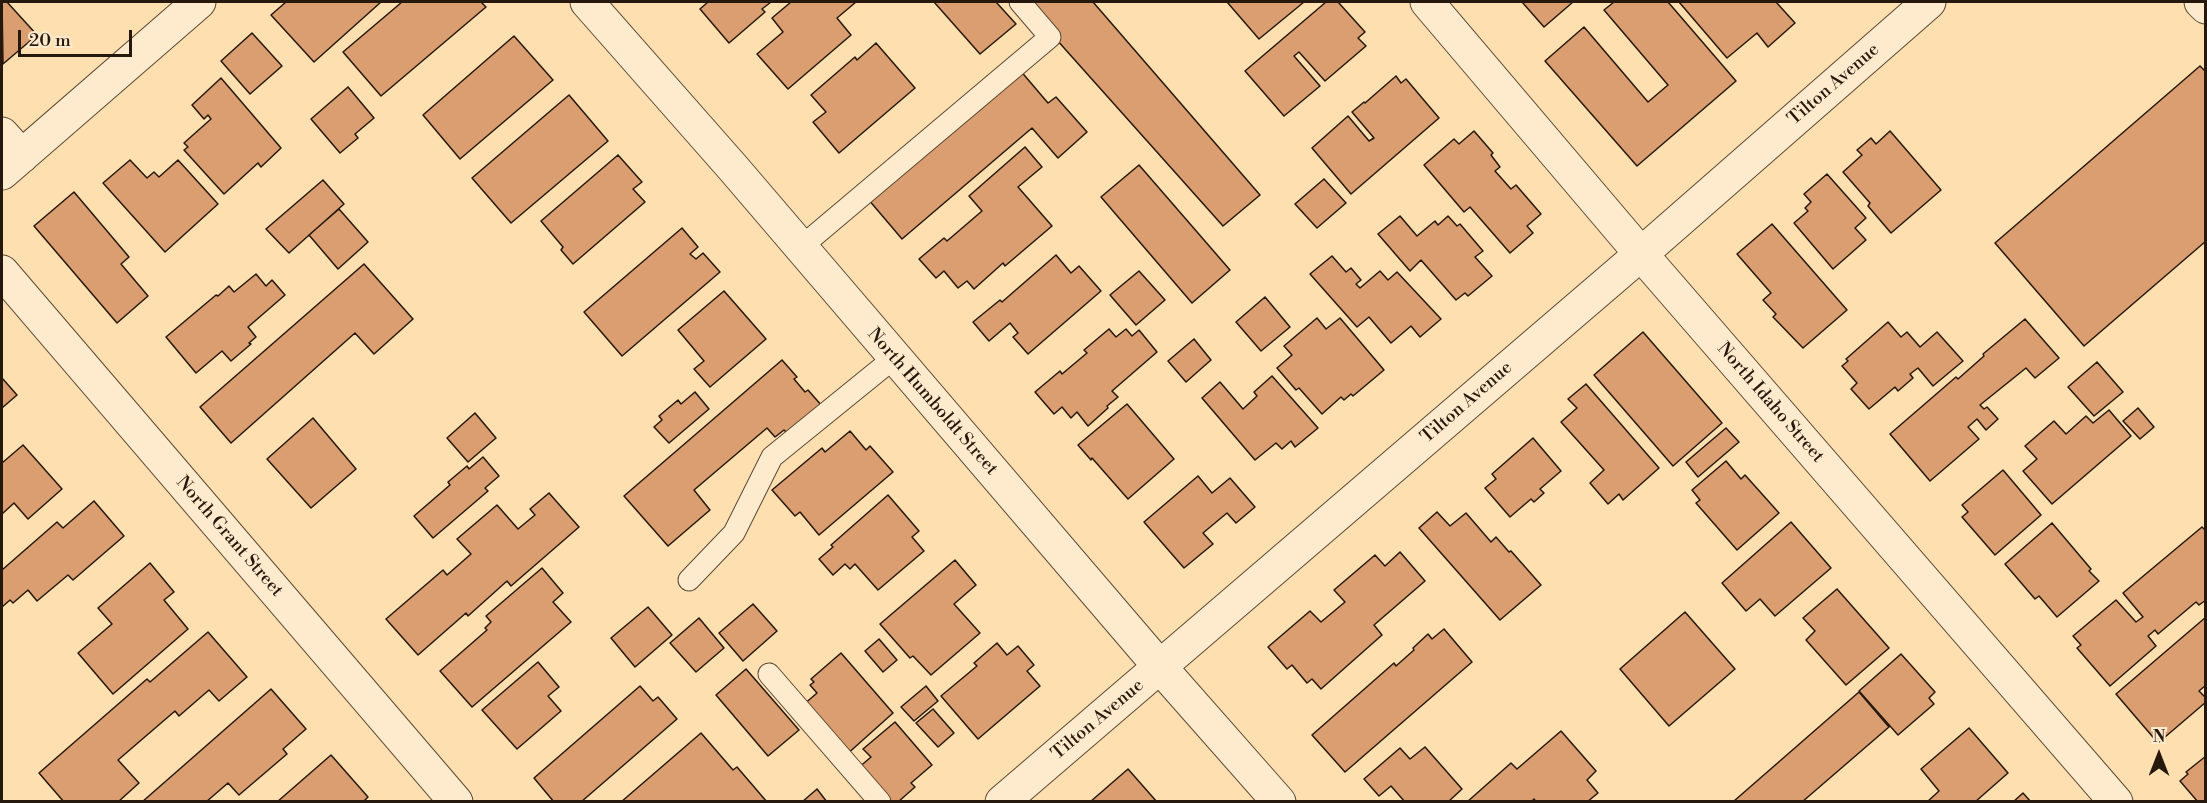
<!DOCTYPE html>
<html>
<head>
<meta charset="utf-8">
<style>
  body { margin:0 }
  #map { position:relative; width:2207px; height:803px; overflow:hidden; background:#fedfb0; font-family:"Libre Bodoni",serif }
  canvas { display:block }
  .frame { position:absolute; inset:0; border:3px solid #26180c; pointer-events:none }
  .north { position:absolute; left:2129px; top:725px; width:60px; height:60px; -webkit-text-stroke:4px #feeacc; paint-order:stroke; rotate:0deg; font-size:16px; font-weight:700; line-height:24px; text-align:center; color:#26180c }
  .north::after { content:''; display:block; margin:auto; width:21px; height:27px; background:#26180c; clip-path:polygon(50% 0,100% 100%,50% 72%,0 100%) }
  .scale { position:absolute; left:18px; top:30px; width:114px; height:27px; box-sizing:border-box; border:3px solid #26180c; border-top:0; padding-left:8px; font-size:18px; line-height:21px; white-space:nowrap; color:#26180c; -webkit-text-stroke:4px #feeacc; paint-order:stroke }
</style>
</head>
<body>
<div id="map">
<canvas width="2207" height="803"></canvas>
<div class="frame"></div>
<div class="north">N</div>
<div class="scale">20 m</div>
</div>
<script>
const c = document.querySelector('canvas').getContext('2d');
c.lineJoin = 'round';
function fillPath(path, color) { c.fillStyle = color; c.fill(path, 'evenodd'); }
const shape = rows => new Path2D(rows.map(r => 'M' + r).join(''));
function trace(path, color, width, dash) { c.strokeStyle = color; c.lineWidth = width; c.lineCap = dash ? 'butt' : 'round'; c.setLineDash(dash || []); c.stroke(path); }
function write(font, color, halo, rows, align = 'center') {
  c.font = font + ' "Libre Bodoni",serif'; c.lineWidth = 6; c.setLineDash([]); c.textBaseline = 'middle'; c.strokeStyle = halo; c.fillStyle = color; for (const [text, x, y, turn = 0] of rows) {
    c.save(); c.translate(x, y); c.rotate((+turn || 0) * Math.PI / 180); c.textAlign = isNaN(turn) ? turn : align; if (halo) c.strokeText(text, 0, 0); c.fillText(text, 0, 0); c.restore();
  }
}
const building = shape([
  [2,2,7,2,37,35,3,64,2,2],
  [286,2,381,2,314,62,271,15,286,2],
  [402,2,481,2,486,7,381,96,343,52,402,2],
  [708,2,771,2,762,9,765,12,729,43,700,9,708,2],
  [791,2,856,2,837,18,851,35,788,89,757,54,783,32,772,18,791,2],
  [934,2,996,2,1016,24,980,54,934,2],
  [1023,2,1093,2,1260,195,1223,226,1023,2],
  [1227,2,1304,2,1259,39,1227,2],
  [1326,2,1338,2,1365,32,1358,38,1366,46,1325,81,1299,52,1294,56,1320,86,1284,116,1245,71,1326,2],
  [1522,2,1573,2,1544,27,1522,2],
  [1614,2,1668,2,1736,81,1637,166,1545,61,1584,27,1648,102,1668,85,1604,10,1614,2],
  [1679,2,1776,2,1795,23,1768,47,1757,33,1727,58,1679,2],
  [252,33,282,66,250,94,221,61,252,33],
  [514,36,553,80,460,159,423,115,514,36],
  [876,43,915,88,839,153,813,122,826,112,811,95,855,57,857,60,876,43],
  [2200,66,2206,72,2206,241,2084,346,1995,243,2200,66],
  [1019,69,1048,103,1056,97,1087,132,1058,158,1032,128,902,239,868,199,1019,69],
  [1396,76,1401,83,1406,79,1439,118,1351,194,1312,148,1348,116,1369,141,1374,138,1352,112,1364,102,1365,103,1396,76],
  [221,78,281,148,261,167,258,163,224,194,184,150,188,147,184,143,211,119,208,115,204,119,192,105,221,78],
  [348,87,374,118,355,134,358,138,340,153,311,119,348,87],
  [569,95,608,141,511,223,472,178,569,95],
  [1474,131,1493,153,1491,155,1500,167,1495,171,1511,189,1516,185,1541,214,1527,226,1533,233,1510,253,1470,207,1464,212,1424,165,1454,139,1459,144,1474,131],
  [1890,131,1941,190,1891,233,1868,206,1870,203,1843,172,1862,155,1857,150,1871,138,1876,144,1890,131],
  [1025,147,1042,167,1018,187,1052,226,1005,266,1003,263,974,289,967,281,958,288,944,271,936,278,919,259,944,238,947,241,982,211,969,196,1025,147],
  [618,155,642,182,633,189,645,202,573,264,561,250,563,247,541,221,618,155],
  [130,160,147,178,154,172,159,177,178,160,218,204,165,252,103,183,130,160],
  [1139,165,1230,270,1192,303,1101,197,1139,165],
  [1827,174,1866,218,1855,228,1866,240,1833,269,1794,223,1808,211,1805,208,1811,202,1804,194,1827,174],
  [1324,179,1346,203,1317,228,1295,204,1324,179],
  [323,180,344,204,289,253,266,229,323,180],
  [74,192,129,257,121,264,148,296,117,323,34,226,74,192],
  [339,209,368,242,338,269,309,235,339,209],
  [1400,216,1417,236,1435,221,1438,225,1448,216,1457,226,1460,224,1483,251,1475,257,1492,276,1468,296,1465,293,1456,300,1421,260,1410,271,1378,234,1400,216],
  [1772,224,1847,310,1803,348,1773,317,1776,314,1763,300,1771,293,1737,254,1772,224],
  [682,228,698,247,690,254,696,259,703,253,720,272,622,356,584,312,682,228],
  [1056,255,1071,273,1079,266,1101,291,1028,354,1013,337,1018,333,1010,323,989,341,973,322,1000,300,1002,302,1056,255],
  [1332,256,1346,272,1351,268,1361,280,1356,284,1360,288,1380,271,1388,280,1397,272,1441,319,1420,337,1411,326,1391,343,1369,317,1357,327,1310,274,1332,256],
  [364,264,413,319,374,354,355,333,231,443,200,407,364,264],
  [1139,271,1165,300,1136,325,1110,295,1139,271],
  [256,274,266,286,272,280,285,295,248,327,256,337,249,343,251,344,231,361,222,351,196,373,166,337,216,295,218,296,229,286,234,292,256,274],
  [724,291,766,339,710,387,694,369,704,361,678,330,724,291],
  [1265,297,1290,327,1261,351,1236,322,1265,297],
  [1317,318,1326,329,1340,318,1384,370,1353,396,1351,394,1344,400,1341,397,1322,414,1299,388,1296,390,1277,368,1292,355,1284,346,1317,318],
  [2025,319,2059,358,2035,378,2026,368,1980,405,1984,409,1987,407,1998,419,1986,430,1977,419,1968,427,1979,439,1930,481,1890,434,1956,377,1958,379,1984,356,1983,354,2025,319],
  [1888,322,1901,337,1907,332,1920,347,1937,332,1963,361,1933,386,1918,368,1910,374,1913,378,1898,391,1895,387,1869,409,1851,389,1857,383,1842,366,1848,361,1846,359,1888,322],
  [1109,329,1116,337,1126,329,1132,336,1139,330,1157,352,1112,391,1118,397,1107,406,1108,408,1088,426,1077,412,1071,418,1062,407,1054,414,1035,392,1060,371,1062,374,1087,353,1084,350,1109,329],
  [1643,332,1722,423,1673,466,1594,375,1643,332],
  [1194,339,1211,360,1186,382,1168,361,1194,339],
  [782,360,797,377,794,379,805,392,808,390,822,406,788,434,784,430,775,437,767,428,694,490,710,510,668,546,624,496,782,360],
  [2097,362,2123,392,2094,416,2068,387,2097,362],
  [1272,376,1318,428,1295,447,1291,441,1282,449,1276,443,1255,460,1202,398,1220,382,1243,409,1257,396,1254,392,1272,376],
  [2,378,17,395,2,408,2,378],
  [1586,384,1659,468,1623,500,1619,494,1608,504,1590,483,1604,470,1561,422,1577,408,1568,399,1586,384],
  [695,392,709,409,669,443,654,427,662,420,659,416,678,400,681,404,695,392],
  [1127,404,1174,459,1128,499,1092,458,1091,460,1078,445,1127,404],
  [2138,408,2154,427,2140,439,2123,421,2138,408],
  [2109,410,2131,436,2052,504,2023,471,2037,459,2025,446,2054,421,2066,434,2086,416,2093,423,2109,410],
  [475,413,496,438,468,462,447,438,475,413],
  [313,418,356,469,311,508,267,459,313,418],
  [1726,428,1739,442,1698,477,1686,462,1726,428],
  [850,431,866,450,870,446,893,472,819,535,800,512,795,516,772,490,822,448,825,452,850,431],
  [1533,438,1561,471,1540,489,1544,493,1534,502,1531,499,1510,517,1485,488,1496,479,1492,474,1533,438],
  [23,445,62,489,28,519,14,503,2,514,2,463,23,445],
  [483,457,499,476,485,488,488,491,433,538,414,516,450,485,448,482,467,466,469,469,483,457],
  [1726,461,1741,479,1745,475,1779,513,1737,550,1696,503,1700,500,1692,490,1726,461],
  [2003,470,2041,515,1995,555,1962,517,1968,512,1962,505,2003,470],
  [1198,476,1212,493,1230,478,1255,507,1236,523,1227,513,1203,533,1213,544,1184,568,1144,522,1198,476],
  [549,493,579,527,511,586,507,581,468,616,466,613,418,655,386,619,443,570,447,575,471,554,457,539,497,505,518,529,535,515,530,509,549,493],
  [888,495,919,531,912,537,924,551,878,590,855,564,850,569,845,564,833,575,819,559,833,547,831,545,888,495],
  [94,501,124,536,73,580,68,575,37,601,28,590,13,603,10,600,2,607,2,570,57,522,63,528,94,501],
  [1437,512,1450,526,1466,513,1491,542,1496,537,1509,552,1511,551,1541,585,1500,620,1419,528,1437,512],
  [1791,522,1831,568,1775,616,1760,599,1746,611,1722,583,1791,522],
  [2052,523,2091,569,2089,571,2099,581,2057,617,2039,596,2035,599,2005,564,2052,523],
  [2202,527,2206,531,2206,600,2199,605,2196,602,2158,634,2155,630,2148,636,2156,646,2110,686,2077,648,2081,645,2073,636,2116,600,2136,622,2143,617,2123,593,2202,527],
  [1400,552,1425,581,1374,625,1382,635,1321,689,1312,679,1307,683,1292,665,1287,669,1268,647,1310,611,1321,622,1345,602,1334,590,1375,555,1385,566,1400,552],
  [955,560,976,585,954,604,980,633,931,675,913,656,910,658,880,624,955,560],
  [150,563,174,592,164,600,188,629,113,694,78,653,112,624,98,608,150,563],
  [542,568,563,593,553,602,571,622,472,707,440,671,487,630,485,628,491,622,486,616,542,568],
  [1837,589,1889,648,1846,685,1806,640,1815,631,1803,618,1837,589],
  [753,604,777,631,743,661,719,633,753,604],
  [648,607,672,635,635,667,611,638,648,607],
  [1685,612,1735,669,1669,726,1620,669,1685,612],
  [2206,617,2206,685,2199,691,2206,698,2206,702,2158,743,2116,694,2206,617],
  [699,618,724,648,696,672,670,643,699,618],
  [1444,629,1472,662,1345,772,1312,735,1394,663,1396,666,1414,650,1413,648,1428,634,1432,639,1444,629],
  [208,632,247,677,219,701,209,690,179,716,175,711,118,760,139,783,118,802,64,802,39,773,147,679,150,682,208,632],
  [879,639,897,660,883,672,865,651,879,639],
  [997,643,1007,655,1018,646,1034,665,1027,671,1040,686,978,739,941,696,977,666,974,663,997,643],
  [841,653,893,713,845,756,802,706,817,693,810,685,814,682,811,679,841,653],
  [1901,654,1935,692,1929,698,1934,704,1898,735,1859,691,1901,654],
  [538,662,559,687,548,696,561,711,517,749,482,710,538,662],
  [746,669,799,730,768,756,716,695,746,669],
  [640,686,653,701,658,697,677,719,581,802,554,802,534,778,640,686],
  [926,686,938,701,914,721,901,707,926,686],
  [271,689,306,729,283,749,287,754,239,795,228,783,206,802,142,802,271,689],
  [1859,692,1889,727,1802,802,1734,801,1859,692],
  [933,709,954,733,938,747,916,723,933,709],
  [895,722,932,765,911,783,915,787,898,802,885,802,857,769,871,757,863,749,895,722],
  [1969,728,2008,773,1975,802,1927,802,1939,791,1921,769,1969,728],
  [1561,731,1596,771,1587,780,1598,793,1587,802,1536,802,1534,799,1531,802,1467,802,1511,763,1517,769,1561,731],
  [701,733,733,770,737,767,767,802,621,802,701,733],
  [1425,747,1462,789,1448,802,1405,802,1391,786,1379,796,1364,779,1400,748,1410,759,1425,747],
  [331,755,368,797,363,802,277,802,331,755],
  [2206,756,2206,802,2198,802,2180,781,2188,774,2186,772,2206,756],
  [1128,769,1157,802,1090,802,1128,769],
  [817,789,827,802,802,802,817,789],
  [2023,793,2031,802,2013,802,2023,793]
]);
const service = shape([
  [801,247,1050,37,1020,2],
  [689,580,734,533,772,457,894,358],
  [769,674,880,802]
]);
const minor = shape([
  [1427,2,1641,254,2116,802],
  [2,134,22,156],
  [2,173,199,2],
  [2,272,456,802],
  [1002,802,1641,254,1929,2]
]);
const tertiary = shape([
  [587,2,734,169,1160,667,1279,802],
  [2201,2,2206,7]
]);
const streetNames = [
  ["Tilton Avenue",1834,85,-41],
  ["North Humboldt Street",932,402,49],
  ["Tilton Avenue",1467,403,-41],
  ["North Idaho Street",1770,403,49],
  ["North Grant Street",229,537,49],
  ["Tilton Avenue",1098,720,-40]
];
fillPath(building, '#da9e70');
trace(building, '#26180c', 1.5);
trace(service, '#5c4a35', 23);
trace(minor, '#5c4a35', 35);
trace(tertiary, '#5c4a35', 35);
trace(service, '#feeacc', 21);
trace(minor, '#feeacc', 33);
trace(tertiary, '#feeacc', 33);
write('18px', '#26180c', '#feeacc', streetNames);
</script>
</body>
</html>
